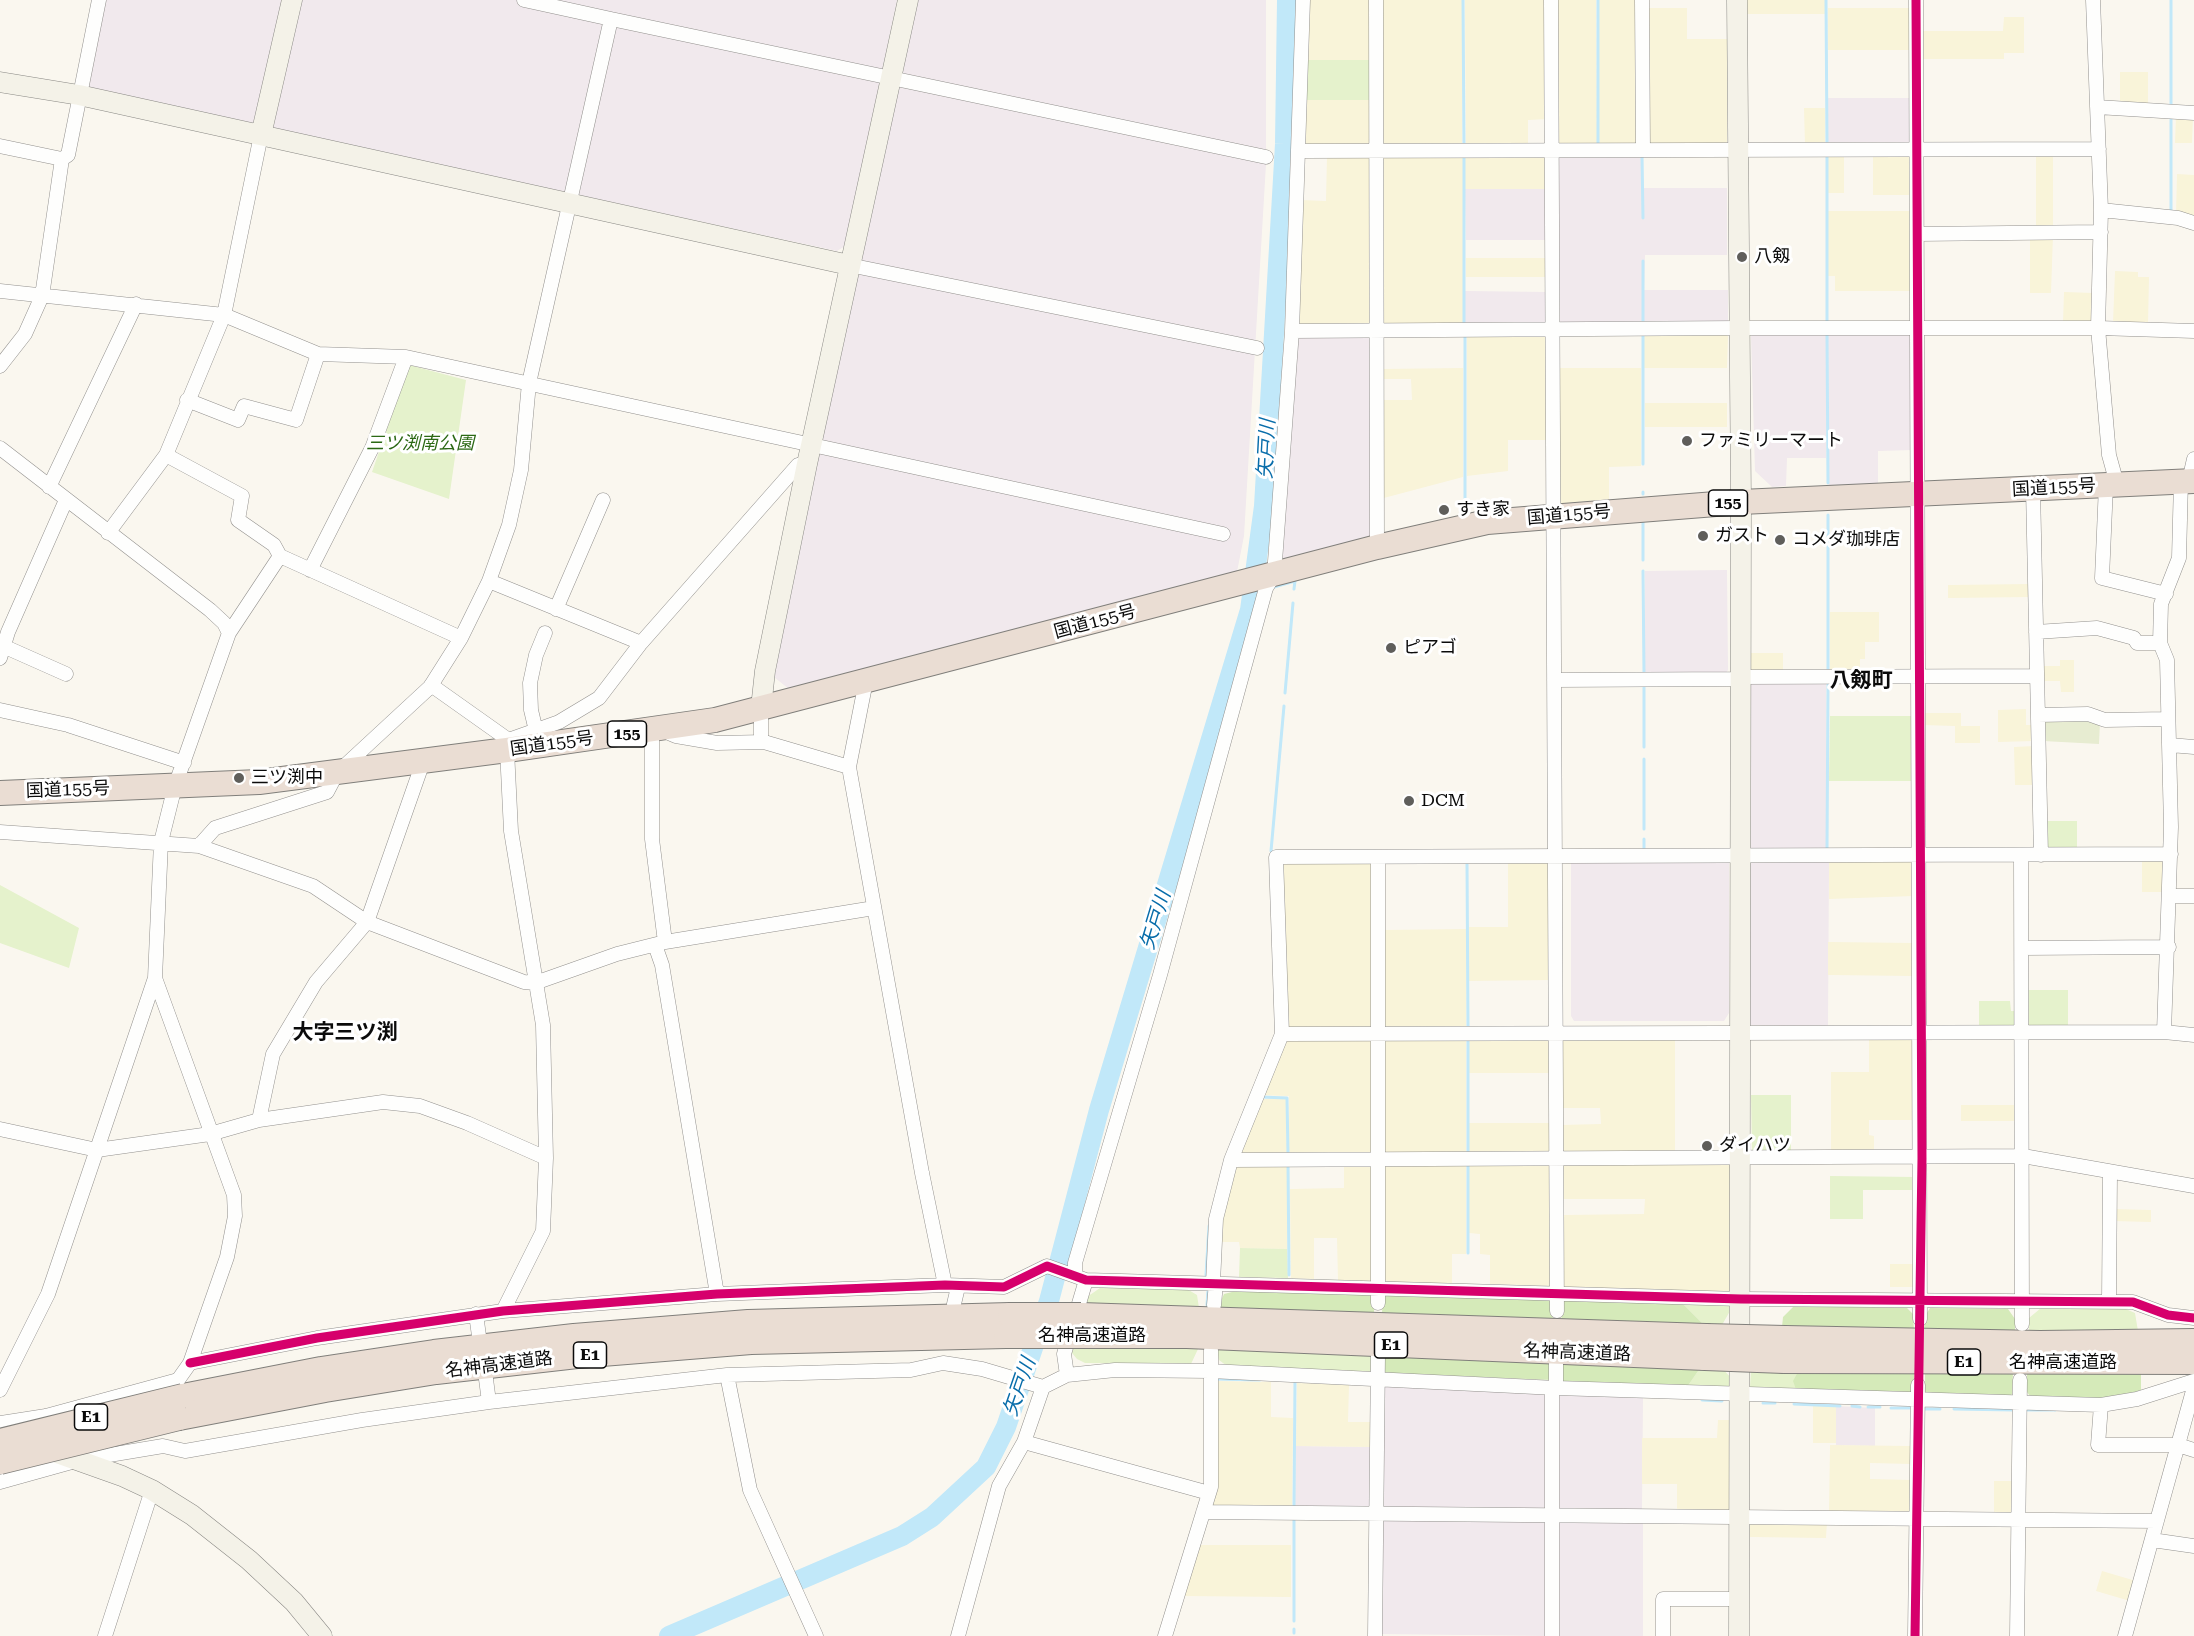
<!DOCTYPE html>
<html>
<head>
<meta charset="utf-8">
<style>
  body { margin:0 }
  canvas { display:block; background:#faf7ef }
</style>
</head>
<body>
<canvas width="2194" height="1636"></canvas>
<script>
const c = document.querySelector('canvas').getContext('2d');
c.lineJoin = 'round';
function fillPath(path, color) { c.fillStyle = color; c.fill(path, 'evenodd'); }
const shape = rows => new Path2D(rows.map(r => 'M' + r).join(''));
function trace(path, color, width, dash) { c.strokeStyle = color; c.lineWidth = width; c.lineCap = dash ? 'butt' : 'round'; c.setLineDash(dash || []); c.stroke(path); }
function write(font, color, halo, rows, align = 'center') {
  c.font = font + ' "Roboto Serif","Noto Sans JP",serif'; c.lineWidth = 6; c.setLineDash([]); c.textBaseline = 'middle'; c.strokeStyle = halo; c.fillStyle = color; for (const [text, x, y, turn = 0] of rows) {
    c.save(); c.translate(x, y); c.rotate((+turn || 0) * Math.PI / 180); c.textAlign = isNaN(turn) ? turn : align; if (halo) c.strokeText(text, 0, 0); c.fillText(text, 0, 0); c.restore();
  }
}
const industrial = shape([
  [104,0,897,0,845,246,837,251,85,88],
  [917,0,1266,0,1266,164,1244,536,1236,577,789,689,774,677,818,456],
  [1828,98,1911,98,1911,144,1828,146],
  [1558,154,1641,156,1642,188,1727,188,1727,255,1645,255,1644,290,1728,290,1728,321,1724,325,1560,325,1556,320],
  [1465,189,1547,189,1548,240,1466,240],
  [1465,291,1549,292,1549,325,1465,325],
  [1754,332,1826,334,1826,458,1787,458,1786,486,1772,487,1755,471,1751,336],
  [1913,333,1913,450,1878,451,1878,486,1829,485,1828,334],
  [1296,336,1371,336,1371,537,1280,561],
  [1727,570,1728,670,1725,674,1645,674,1645,571],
  [1826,680,1826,851,1752,850,1749,847,1749,682],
  [1752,861,1829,861,1828,1027,1749,1025,1749,865],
  [1571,862,1729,862,1729,1013,1724,1021,1574,1021,1571,1016],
  [1386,1386,1548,1393,1547,1512,1381,1510,1382,1389],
  [1559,1394,1643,1398,1642,1511,1559,1511],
  [1836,1406,1875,1408,1875,1446,1836,1445],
  [1296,1446,1372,1447,1371,1510,1295,1509],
  [1380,1518,1549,1521,1548,1636,1378,1634],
  [1557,1519,1643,1520,1643,1636,1557,1636]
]);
const farmland = shape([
  [1306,0,1370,0,1370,60,1306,60],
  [1378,0,1462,0,1462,147,1379,148],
  [1465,0,1547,0,1548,119,1528,120,1528,147,1466,147],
  [1557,0,1596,0,1597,147,1557,147],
  [1598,0,1637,0,1637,147,1599,147],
  [1747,0,1825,0,1825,14,1747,14],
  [1645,8,1687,8,1687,39,1727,39,1727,142,1723,147,1646,147],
  [1828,8,1911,8,1911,50,1828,50],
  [2004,17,2024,17,2024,53,2004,53,2004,59,1920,59,1920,31,2003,31],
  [2120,72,2148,72,2148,106,2120,105],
  [1306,100,1371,100,1371,148,1307,146,1305,142],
  [1804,108,1825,108,1825,146,1805,146],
  [2176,116,2193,116,2192,143,2175,143],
  [1873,153,1909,153,1912,158,1912,195,1873,195],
  [2036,153,2053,153,2053,229,2036,229],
  [1547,154,1547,189,1465,189,1465,155],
  [1828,154,1844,154,1844,193,1828,193],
  [1327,155,1371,155,1371,325,1297,325,1301,200,1326,201],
  [1379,155,1463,155,1463,327,1379,328],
  [2177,174,2194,175,2194,220,2176,215],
  [1828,211,1912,211,1912,291,1835,291,1835,276,1828,276],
  [2030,235,2053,235,2051,293,2030,293],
  [1466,258,1548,258,1548,277,1466,277],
  [2115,271,2138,272,2138,277,2149,277,2148,325,2113,323],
  [2064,292,2094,293,2093,320,2089,323,2063,323],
  [1467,333,1548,335,1548,440,1508,440,1508,471,1467,476],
  [1724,333,1728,336,1727,368,1644,368,1644,334],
  [1463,368,1463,477,1380,499,1380,400,1412,400,1411,379,1380,379,1380,369],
  [1556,368,1641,368,1641,466,1609,467,1609,499,1557,504],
  [1645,403,1727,403,1727,427,1645,427],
  [2032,584,2032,597,1948,598,1948,585],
  [1830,612,1879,612,1879,642,1865,642,1865,659,1860,659,1860,674,1830,674],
  [1750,653,1783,653,1783,673,1749,670],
  [2060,660,2074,660,2074,692,2061,692,2060,681,2042,681,2042,666,2060,666],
  [2026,709,2026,725,2034,725,2035,741,1998,742,1998,710],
  [1923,713,1961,713,1961,726,1980,726,1980,743,1955,743,1955,726,1923,725],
  [2035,746,2036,785,2015,785,2014,747],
  [2142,859,2166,859,2165,892,2142,892],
  [1829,861,1914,861,1914,896,1829,899],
  [1374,862,1373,1031,1284,1031,1279,863],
  [1508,862,1550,862,1552,980,1469,981,1469,927,1508,927],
  [1466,929,1466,1030,1382,1028,1382,930],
  [1828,942,1915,943,1915,976,1828,975],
  [1869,1036,1915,1039,1915,1120,1869,1120,1869,1135,1874,1136,1874,1154,1831,1154,1831,1072,1869,1072],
  [1283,1037,1373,1037,1373,1156,1289,1157,1289,1096,1259,1095],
  [1466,1037,1466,1156,1382,1154,1382,1040],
  [1469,1037,1552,1037,1552,1073,1469,1073],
  [1675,1037,1675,1156,1563,1156,1561,1125,1601,1124,1600,1108,1561,1108,1561,1040],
  [1258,1099,1286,1099,1287,1157,1239,1157],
  [1961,1105,2018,1105,2018,1121,1961,1121],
  [1469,1123,1552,1123,1552,1157,1469,1156],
  [1466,1162,1466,1254,1452,1254,1452,1284,1388,1282,1384,1279,1382,1166],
  [1469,1162,1552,1162,1553,1286,1490,1284,1490,1255,1480,1254,1480,1234,1469,1233],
  [1562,1162,1728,1162,1732,1166,1732,1287,1729,1293,1567,1289,1562,1284,1562,1215,1644,1214,1645,1199,1562,1199],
  [1287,1163,1287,1249,1240,1248,1239,1242,1217,1242,1232,1166],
  [1344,1163,1373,1163,1374,1281,1338,1280,1337,1238,1314,1238,1314,1279,1291,1278,1290,1189,1344,1188],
  [2113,1209,2151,1210,2151,1222,2112,1221],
  [1890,1264,1916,1264,1916,1287,1890,1287],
  [1213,1381,1271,1382,1271,1417,1293,1418,1292,1509,1211,1508],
  [1297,1383,1349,1385,1348,1422,1372,1422,1372,1447,1296,1446],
  [1813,1406,1836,1406,1836,1443,1813,1443],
  [1718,1420,1730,1420,1729,1509,1727,1512,1677,1512,1677,1484,1642,1484,1642,1438,1717,1438],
  [1830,1445,1912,1446,1912,1464,1870,1463,1870,1479,1912,1480,1911,1512,1829,1513],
  [1994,1481,2013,1481,2012,1513,1994,1513],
  [1753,1521,1827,1522,1826,1538,1750,1537,1750,1525],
  [1195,1545,1291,1545,1291,1597,1179,1596],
  [2102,1571,2136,1581,2130,1601,2096,1591]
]);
const green = shape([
  [1306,60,1370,60,1371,100,1306,100],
  [409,365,466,380,449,499,372,472],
  [1830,716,1914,716,1913,781,1829,781],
  [2045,821,2077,821,2077,851,2048,851],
  [0,885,79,928,69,968,0,943],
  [2026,990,2068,990,2068,1026,2026,1026],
  [1979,1001,2010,1001,2011,1011,2018,1011,2018,1027,1979,1027],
  [1751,1095,1791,1095,1791,1154,1752,1152],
  [1830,1176,1917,1177,1916,1190,1863,1190,1863,1219,1830,1219],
  [1240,1248,1287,1249,1288,1278,1239,1277],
  [1100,1288,1187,1289,1197,1295,1199,1308,1084,1305,1087,1297],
  [1682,1303,1730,1305,1730,1311,1722,1325,1704,1325],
  [2121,1307,2135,1313,2138,1331,2029,1332,2029,1318,2041,1308],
  [1073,1346,1198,1349,1191,1364,1085,1363,1077,1359,1072,1353],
  [1217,1350,1373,1353,1372,1372,1227,1366,1219,1360],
  [1701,1367,1722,1368,1731,1378,1731,1384,1728,1387,1687,1387],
  [1751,1369,1798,1372,1797,1392,1754,1391,1750,1387]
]);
const forest = shape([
  [1240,1290,1372,1293,1374,1295,1374,1313,1218,1308,1224,1294],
  [1386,1294,1549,1299,1552,1303,1553,1320,1382,1313,1383,1297],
  [1564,1299,1682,1303,1704,1325,1561,1321],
  [1794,1306,1907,1308,1913,1314,1914,1331,1782,1327,1783,1317],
  [1930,1308,2008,1309,2015,1319,2015,1332,1924,1331,1925,1316],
  [1382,1354,1553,1361,1552,1380,1383,1373],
  [1559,1361,1701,1367,1687,1387,1560,1382],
  [1798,1372,1914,1374,1914,1389,1911,1395,1797,1392,1793,1381],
  [1925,1372,2013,1373,2012,1394,2008,1398,1925,1393],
  [2141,1373,2141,1390,2118,1398,2032,1399,2027,1392,2027,1374]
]);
const cemetery = shape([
  [2045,718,2089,718,2100,722,2099,744,2043,741]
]);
const stream = shape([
  [1463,0,1464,146],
  [1598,0,1598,146],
  [1826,0,1827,144],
  [2171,0,2171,106],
  [2171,116,2171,213],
  [1642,155,1643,218],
  [1827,155,1827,324],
  [1464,156,1464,324],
  [1643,261,1643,323],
  [1827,333,1828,483],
  [1465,334,1465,514],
  [1643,334,1643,464],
  [1643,492,1643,494],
  [1828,515,1828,672],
  [1643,522,1643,560],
  [1643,571,1644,673],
  [1274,587,1295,581,1294,589],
  [1644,687,1644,747],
  [1285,693,1293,603],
  [1644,759,1644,829],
  [1644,839,1644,851],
  [1827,850,1828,681],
  [1271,851,1284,706],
  [1467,861,1468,1029],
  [1468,1039,1468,1154],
  [1261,1097,1287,1098,1288,1154],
  [1288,1163,1289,1275],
  [1468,1163,1468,1253],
  [1206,1275,1209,1226],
  [1207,1305,1208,1290],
  [1216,1379,1260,1380],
  [1702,1400,1722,1401],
  [1763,1403,1775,1403],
  [1794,1404,1840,1406],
  [1852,1406,1860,1407],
  [1868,1407,1880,1407],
  [1891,1408,1912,1408],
  [1922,1409,1940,1409],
  [1954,1409,2014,1410],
  [2024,1410,2055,1410],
  [1294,1507,1295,1381],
  [1294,1518,1294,1621],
  [1294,1629,1294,1633]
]);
const river = shape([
  [669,1636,902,1536,932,1517,986,1467,1006,1427,1049,1301,1099,1110,1250,610,1264,506,1285,144,1287,0]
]);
const street = shape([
  [1376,0,1377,547],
  [1551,0,1557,1311],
  [1642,0,1643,150],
  [1916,0,1920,1319],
  [2093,0,2101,210,2098,328,2109,455,2117,484],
  [611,19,1266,157],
  [2097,107,2194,113],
  [0,146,62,159],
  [1300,151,2099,149],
  [2101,210,2178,218,2194,223],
  [1917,234,2101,232],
  [849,265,1257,348],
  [0,291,224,315,318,354,406,357,1223,534],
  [1292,331,1739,328,2098,328,2194,331],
  [0,366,25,334,42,296,62,159,68,155,99,0],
  [187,400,238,420,244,406,296,420,318,354],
  [0,448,210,610,224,623,229,633],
  [166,455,242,496,238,520,274,545,280,556,461,638],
  [2189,481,2194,459],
  [2106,485,2102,578,2166,594],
  [49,487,136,304],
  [2033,489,2041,855],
  [108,533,166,455,224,315,261,135],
  [310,570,372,448,406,357],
  [489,581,641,643],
  [556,609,603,500],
  [2036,632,2097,628,2134,638,2137,643,2160,643],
  [3,646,66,674],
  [0,658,8,632,66,500],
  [1739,677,2037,676],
  [1554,680,1739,679],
  [866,681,849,767,922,1173,945,1285],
  [431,685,510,741],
  [761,708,761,742],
  [0,710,68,725,184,763],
  [2038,715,2088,714,2105,720,2168,719],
  [668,728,669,733,676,736,717,743,764,742,849,767],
  [652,730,652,839,665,942],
  [536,731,531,710,530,683,536,655,545,633],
  [2170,745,2194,747],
  [0,832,199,846,313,886,367,922,524,982,535,983,617,954,665,942,874,908],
  [199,846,215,828,327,792,337,773,430,687,461,638,489,581,509,525,521,470,529,383,611,19,524,0],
  [2021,855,2022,1324],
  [2170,896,2194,896],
  [655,945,662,965,717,1294],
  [2022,948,2169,947],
  [2164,1032,2194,1035],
  [1282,1034,2164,1032,2171,827,2167,660,2160,643,2161,604,2179,558,2181,481],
  [259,1120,273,1054,316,982,367,922,423,762],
  [0,1129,97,1150,210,1134,259,1120,383,1102,420,1106,467,1123,546,1158],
  [1231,1160,2023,1156,2194,1186],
  [1075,1275,1075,1263,1160,975,1266,588,1274,575,1292,331,1303,0],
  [1213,1283,1216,1219,1231,1160,1282,1034,1276,857,2171,854],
  [2109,1301,2110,1173],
  [1378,1303,1378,857],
  [954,1304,958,1287],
  [1214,1305,1216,1283],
  [503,1311,543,1231,546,1158,543,1025,511,831,507,750,511,739,559,722,599,698,641,643,798,465,807,464],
  [476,1314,479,1336],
  [190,1363,317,1338,503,1311,717,1294,945,1285,1004,1287,1047,1266,1086,1280,1121,1281,1741,1299,2133,1302,2168,1315,2194,1318],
  [727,1375,750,1490,816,1636],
  [1067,1375,1064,1354,1086,1280],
  [486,1379,489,1402],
  [1556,1388,1556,1362],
  [0,1390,48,1294,155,978,161,842,175,786,229,633,280,556],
  [2101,1405,2098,1445,2178,1445,2194,1450],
  [0,1423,46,1416,178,1380,190,1363,227,1257,235,1216,234,1195,155,978],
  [1024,1442,1209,1493],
  [0,1482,79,1460,163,1446,185,1451,362,1420,489,1402,727,1375,911,1370,943,1363,982,1369,1043,1387],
  [1203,1512,2157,1521],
  [2152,1540,2194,1546],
  [105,1636,152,1490],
  [958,1636,999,1486,1024,1442,1043,1387,1067,1375,1115,1370,1210,1371,1556,1388,2101,1405,2137,1399,2194,1381],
  [1165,1636,1211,1487,1211,1350],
  [1375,1636,1378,1355],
  [1552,1636,1552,1388],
  [1663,1636,1663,1599,1740,1599],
  [1915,1636,1918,1385],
  [2017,1636,2020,1380],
  [2125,1636,2194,1387]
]);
const secondary = shape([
  [1737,0,1741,502,1739,1636],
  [0,82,79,95,849,265],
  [261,135,292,0],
  [761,708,765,671,807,464,908,0],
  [46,1449,122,1476,152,1490,192,1515,249,1560,294,1602,322,1636]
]);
const highway = shape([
  [0,793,259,782,507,750,715,720,1377,547,1487,522,1741,502,2194,481],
  [1081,1315,1706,1336],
  [1075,1336,1187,1336,1705,1358],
  [1785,1338,2040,1343,2194,1341],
  [1784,1361,2194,1362],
  [183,1396,321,1369,434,1352,574,1336,748,1322,1010,1315],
  [179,1418,325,1390,436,1372,577,1356,751,1342,1006,1336]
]);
const highwayBridge = shape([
  [1010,1315,1081,1315],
  [1006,1336,1075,1336],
  [1706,1336,1785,1338],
  [1705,1358,1784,1361],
  [0,1441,183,1396],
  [0,1462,179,1418]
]);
const cycleway = shape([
  [190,1363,317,1338,503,1311,717,1294,945,1285,1004,1287,1047,1266,1086,1280,1121,1281,1741,1299,2133,1302,2168,1315,2194,1318],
  [1915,1636,1922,1158,1916,0]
]);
const markers = [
  [1742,257,6,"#5f5e5b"],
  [1687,441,6,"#5f5e5b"],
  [1444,510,6,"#5f5e5b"],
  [1703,536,6,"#5f5e5b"],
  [1780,540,6,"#5f5e5b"],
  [1391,648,6,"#5f5e5b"],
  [239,778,6,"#5f5e5b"],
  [1409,801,6,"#5f5e5b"],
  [1707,1146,6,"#5f5e5b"]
];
const shields = [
  [1728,503,39],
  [627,734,39],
  [1391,1345,33],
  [590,1355,33],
  [1964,1362,33],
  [91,1417,33]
];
const shieldNames = [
  ["155",1728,503],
  ["155",627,734],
  ["E1",1391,1345],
  ["E1",590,1355],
  ["E1",1964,1362],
  ["E1",91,1417]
];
const poiNames = [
  ["八剱",1754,257],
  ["ファミリーマート",1699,441],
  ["すき家",1456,510],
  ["ガスト",1715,536],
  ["コメダ珈琲店",1792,540],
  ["ピアゴ",1403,648],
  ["三ツ渕中",251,778],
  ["DCM",1421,801],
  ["ダイハツ",1719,1146]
];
const parkNames = [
  ["三ツ渕南公園",420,444]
];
const streetNames = [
  ["国道155号",2054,488,-3],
  ["国道155号",1569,515,-5],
  ["国道155号",1095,622,-15],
  ["国道155号",552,744,-8],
  ["国道155号",68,790,-2],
  ["名神高速道路",1092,1336],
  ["名神高速道路",1577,1353,2],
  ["名神高速道路",2063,1363],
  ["名神高速道路",499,1365,-7]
];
const waterNames = [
  ["矢戸川",1267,449,-87],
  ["矢戸川",1156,920,-73],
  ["矢戸川",1020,1387,-71]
];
const quarterNames = [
  ["八剱町",1861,681],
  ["大字三ツ渕",345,1033]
];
fillPath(industrial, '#f1e9ed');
fillPath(farmland, '#f9f4d9');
fillPath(green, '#e5f2cc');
fillPath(forest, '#d5eab9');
fillPath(cemetery, '#e7ecd1');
trace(stream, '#c1e8f9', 3);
trace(river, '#c1e8f9', 20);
trace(street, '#93918e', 15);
trace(secondary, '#898884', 21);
trace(highway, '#807f7b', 26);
trace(street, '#fefefd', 14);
trace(secondary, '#f4f2e8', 20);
trace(highway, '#eaddd3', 24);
trace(highwayBridge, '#807f7b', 26, []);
trace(highwayBridge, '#eaddd3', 24);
trace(cycleway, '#d6006c', 9);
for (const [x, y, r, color] of markers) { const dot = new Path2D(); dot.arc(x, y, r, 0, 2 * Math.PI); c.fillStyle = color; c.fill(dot); trace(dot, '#fff', 2); }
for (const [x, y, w] of shields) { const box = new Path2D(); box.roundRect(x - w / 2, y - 13, w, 26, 4.5); c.fillStyle = '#fff'; c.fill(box); trace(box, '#0b0b0b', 1.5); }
write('bold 16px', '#0b0b0b', null, shieldNames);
write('18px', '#0b0b0b', '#fff', poiNames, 'left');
write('italic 18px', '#2c6915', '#fff', parkNames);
write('18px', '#0b0b0b', '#fff', streetNames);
write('italic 20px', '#086daa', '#fff', waterNames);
write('bold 21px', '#0b0b0b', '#fff', quarterNames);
</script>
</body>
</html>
